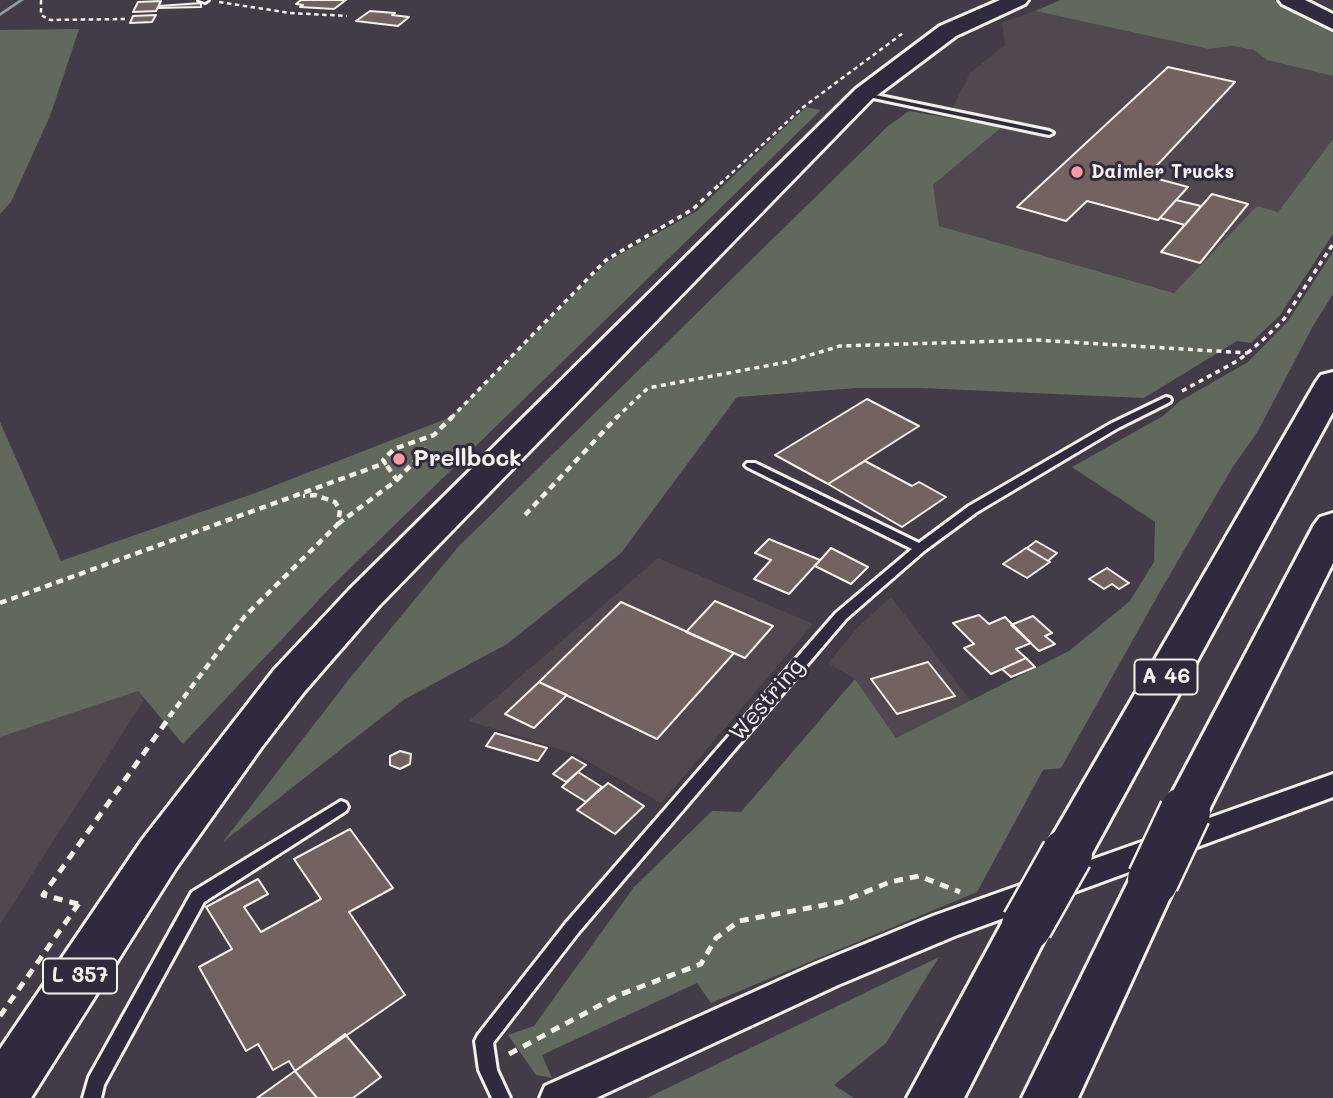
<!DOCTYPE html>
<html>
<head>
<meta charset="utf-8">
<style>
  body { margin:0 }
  canvas { display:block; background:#433b48 }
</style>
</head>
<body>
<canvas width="1333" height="1098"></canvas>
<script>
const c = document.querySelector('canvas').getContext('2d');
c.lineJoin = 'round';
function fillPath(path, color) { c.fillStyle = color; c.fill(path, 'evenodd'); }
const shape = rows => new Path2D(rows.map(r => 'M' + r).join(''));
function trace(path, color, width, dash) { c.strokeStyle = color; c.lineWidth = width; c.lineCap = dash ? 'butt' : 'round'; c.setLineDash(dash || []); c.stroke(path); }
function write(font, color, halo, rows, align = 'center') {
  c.font = font + ' Mali,sans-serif'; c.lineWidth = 6; c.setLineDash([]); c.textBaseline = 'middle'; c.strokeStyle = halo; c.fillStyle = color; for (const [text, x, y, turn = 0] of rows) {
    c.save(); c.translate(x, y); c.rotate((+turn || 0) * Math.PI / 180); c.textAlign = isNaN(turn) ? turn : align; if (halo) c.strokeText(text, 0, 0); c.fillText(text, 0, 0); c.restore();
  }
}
const built = shape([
  [1035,11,1209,49,1232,46,1254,50,1267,60,1333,76,1333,139,1278,212,1257,207,1174,293,938,226,933,185,1006,124,950,112,971,72,1005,45,1002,23],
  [658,558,813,624,661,803,575,754,469,721],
  [891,597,971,701,896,738,855,679,828,663,859,626],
  [138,691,144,700,0,924,0,737]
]);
const green = shape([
  [1061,0,1274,0,1333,29,1333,76,1267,60,1254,50,1232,46,1209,49,1035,11],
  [79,29,50,116,11,202,0,214,0,30],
  [806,107,821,110,332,586,183,744,138,691,0,737,0,422,61,561,258,492,451,417,608,261,697,211],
  [909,111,1002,127,933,185,939,226,1174,293,1257,206,1278,212,1333,139,1333,234,1280,315,1251,343,1237,341,1144,398,921,388,857,388,737,397,621,553,507,644,405,699,223,842,350,678,458,547,887,127],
  [1333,252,1333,294,1313,326,1258,431,1232,468,1158,595,1061,768,1043,770,977,892,711,1003,697,983,542,1055,552,1078,536,1075,508,1035,534,1026,634,887,712,811,741,812,855,679,896,738,1069,651,1130,601,1154,562,1155,522,1072,467,1163,416,1180,401,1248,362,1288,321],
  [939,957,886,1043,834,1085,854,1098,647,1098]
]);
const stream = shape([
  [19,0,24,0,0,16,0,13,19,0]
]);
const building = shape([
  [301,0,346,0,334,9,300,7,303,5,296,4,301,0],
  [161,1,156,11,133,12,138,2,161,1],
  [201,3,201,7,158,8,159,6,201,3],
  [370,11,395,13,392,15,409,17,398,26,356,21,370,11],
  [156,15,152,22,130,23,133,16,156,15],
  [1168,67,1235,82,1147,176,1188,187,1158,220,1087,201,1066,221,1017,207,1168,67],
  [1212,194,1248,204,1200,263,1161,252,1212,194],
  [1176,200,1201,206,1185,225,1160,218,1176,200],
  [867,399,919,426,828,484,775,455,867,399],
  [865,461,912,486,919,482,946,497,902,527,828,484,865,461],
  [769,539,820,560,789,594,754,579,771,560,755,553,769,539],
  [1036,541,1057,553,1048,561,1027,548,1036,541],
  [831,548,868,567,851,584,815,566,831,548],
  [1026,548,1050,562,1027,578,1003,564,1026,548],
  [1107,568,1129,583,1119,589,1112,584,1104,589,1089,579,1107,568],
  [715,601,773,626,745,658,686,632,715,601],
  [621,602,734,653,657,739,539,682,621,602],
  [979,615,989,624,1005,617,1031,643,1016,649,1026,658,991,674,964,648,974,644,953,623,979,615],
  [1033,616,1052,633,1045,636,1055,644,1039,651,1011,625,1033,616],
  [1026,658,1035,667,1011,677,1002,669,1026,658],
  [928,662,955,696,897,714,871,679,928,662],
  [539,682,567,695,534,728,505,714,539,682],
  [495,733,547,748,538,761,486,746,495,733],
  [400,751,411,754,410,764,400,769,390,765,390,756,400,751],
  [572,757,586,765,566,782,553,774,572,757],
  [578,772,602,787,586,802,562,787,578,772],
  [608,783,644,806,615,834,577,810,608,783],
  [350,829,393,888,349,912,405,995,295,1071,289,1061,273,1070,258,1044,246,1051,199,967,232,949,206,907,258,879,268,894,244,907,261,932,321,899,294,859,350,829],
  [345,1034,381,1077,353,1098,317,1098,295,1071,345,1034],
  [295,1071,317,1098,257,1098,295,1071]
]);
const pathFar3 = shape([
  [41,0,41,15,50,20,125,19],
  [219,2,290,13,347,16],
  [720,184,802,108,903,33]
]);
const pathFar2 = shape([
  [1182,391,1239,360,1265,338,1284,319,1333,244],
  [451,418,606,260,693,209,722,182],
  [616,418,648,388,787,362,840,346,1036,340,1248,353]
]);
const pathFar1 = shape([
  [397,480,428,447],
  [525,515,618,416],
  [338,524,397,480,385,463],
  [0,603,385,463,383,460,394,449,434,435,453,416],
  [169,717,245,616,338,524,340,510,335,502,315,495,303,496]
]);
const path = shape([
  [78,904,43,895,171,715],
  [0,1016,82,899],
  [509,1054,619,995,701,964,716,938,739,921,841,902,890,882,919,876,960,892]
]);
const lane = shape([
  [199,0,208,0,205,2,199,0],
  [861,92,1049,131,1053,133,1049,135,864,96,861,96,861,92],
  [1166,397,1170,398,1171,400,1170,402,1118,428,977,512,924,551,846,619,578,933,493,1043,497,1070,510,1098,492,1098,479,1070,475,1041,478,1035,566,923,836,613,912,549,747,467,745,465,747,463,755,463,919,543,969,506,1110,424,1166,397],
  [341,801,346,803,348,807,346,811,204,902,104,1085,101,1098,83,1098,89,1077,192,892,341,801]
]);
const street = shape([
  [1333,774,1333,797,955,936,838,985,596,1098,540,1098,545,1086,814,965,933,916,1333,774]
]);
const primary = shape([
  [1000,0,1028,0,1025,4,956,36,872,99,378,607,304,692,261,748,176,868,31,1098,0,1098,0,1049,142,840,274,670,350,589,856,89,940,26,1000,0]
]);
const highway = shape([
  [1279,0,1305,0,1333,14,1333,29,1282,4,1279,0],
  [1333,372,1333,412,1084,868,1067,873,1050,868,1043,854,1050,840,1316,382,1321,375,1333,372],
  [1333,513,1333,563,1208,812,1202,825,1185,830,1168,825,1162,812,1314,525,1320,517,1333,513],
  [1153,860,1170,866,1178,880,1078,1098,1022,1098,1136,866,1153,860],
  [1027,904,1045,910,1052,925,964,1098,907,1098,1009,910,1027,904]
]);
const highwayBridge = shape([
  [1153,880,1185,812],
  [1027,925,1067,854]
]);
const markers = [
  [1077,172,7,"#ff9aa2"],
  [399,459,7,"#ff9aa2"]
];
const farPoinames = [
  ["Daimler Trucks",1091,172]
];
const shields = [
  [1166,677,63],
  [80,976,74]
];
const shieldNames = [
  ["A 46",1166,677],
  ["L 357",80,976]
];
const poiNames = [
  ["Prellbock",413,459]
];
const streetNames = [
  ["Westring",767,700,-49]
];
fillPath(built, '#51474f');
fillPath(green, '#61695d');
fillPath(stream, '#8f9da2');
fillPath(building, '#726360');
trace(building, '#f4f1e8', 2);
trace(lane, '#f4f1e8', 6);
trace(street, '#f4f1e8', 6);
trace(primary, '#f4f1e8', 6);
trace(highway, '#f4f1e8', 6);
trace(pathFar3, '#f4f1e8', 2.5, [4.5, 3.5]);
trace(pathFar2, '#f4f1e8', 3.5, [5, 4.5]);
trace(pathFar1, '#f4f1e8', 4.5, [7, 5]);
trace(path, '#f4f1e8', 5, [9, 7]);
fillPath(lane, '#2f2a3d');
fillPath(street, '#2f2a3d');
fillPath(primary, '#2f2a3d');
fillPath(highway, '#2f2a3d');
trace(highwayBridge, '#f4f1e8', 55, []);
trace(highwayBridge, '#2f2a3d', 50);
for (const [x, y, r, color] of markers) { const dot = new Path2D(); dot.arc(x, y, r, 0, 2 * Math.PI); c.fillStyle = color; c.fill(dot); trace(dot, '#2f2a3d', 2.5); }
write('bold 19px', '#f4f1e8', '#2f2a3d', farPoinames, 'left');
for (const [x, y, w] of shields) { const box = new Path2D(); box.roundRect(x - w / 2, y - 17.5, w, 35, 5); c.fillStyle = '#2f2a3d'; c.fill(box); trace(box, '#f4f1e8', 2); }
write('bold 21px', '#f4f1e8', null, shieldNames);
write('bold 23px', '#f4f1e8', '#2f2a3d', poiNames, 'left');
write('23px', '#f4f1e8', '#2f2a3d', streetNames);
</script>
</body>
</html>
